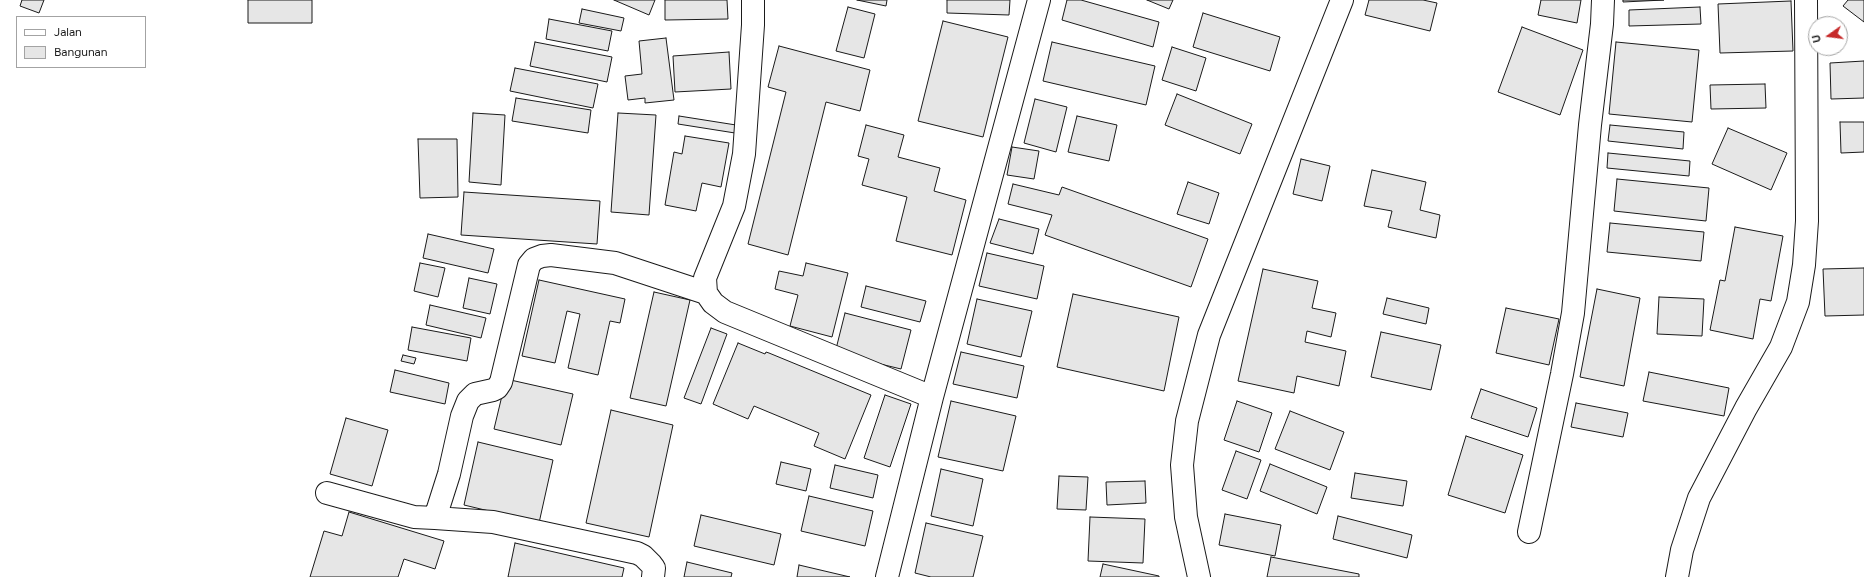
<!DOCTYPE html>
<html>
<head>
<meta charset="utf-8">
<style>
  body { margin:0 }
  #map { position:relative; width:1864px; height:577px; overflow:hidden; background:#fff; font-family:Figtree,sans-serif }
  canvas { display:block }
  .legend { position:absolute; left:16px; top:16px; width:130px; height:52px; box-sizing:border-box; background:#fff; border:1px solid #a3a3a3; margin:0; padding:5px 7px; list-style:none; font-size:12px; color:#1a1a1a }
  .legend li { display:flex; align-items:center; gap:8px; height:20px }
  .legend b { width:20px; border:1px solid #a3a3a3 }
  .north { position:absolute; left:1808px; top:16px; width:40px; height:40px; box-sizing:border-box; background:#fff; border:1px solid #a3a3a3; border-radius:50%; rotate:256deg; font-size:11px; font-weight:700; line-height:16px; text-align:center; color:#1a1a1a }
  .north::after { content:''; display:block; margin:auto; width:14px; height:18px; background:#c62828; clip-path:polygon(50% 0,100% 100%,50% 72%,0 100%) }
</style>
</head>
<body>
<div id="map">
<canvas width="1864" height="577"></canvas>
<ul class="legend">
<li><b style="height:5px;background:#fff"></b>Jalan</li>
<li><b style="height:11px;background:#e6e6e6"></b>Bangunan</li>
</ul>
<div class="north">U</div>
</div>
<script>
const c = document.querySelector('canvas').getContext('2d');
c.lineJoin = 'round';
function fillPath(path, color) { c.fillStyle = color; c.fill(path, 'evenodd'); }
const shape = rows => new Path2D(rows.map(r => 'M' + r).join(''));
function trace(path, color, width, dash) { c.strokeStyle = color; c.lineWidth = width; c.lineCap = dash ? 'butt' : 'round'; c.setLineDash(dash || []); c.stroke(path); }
const building = shape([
  [22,0,44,0,39,13,20,6,22,0],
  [248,0,312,0,312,23,248,23,248,0],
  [614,0,655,0,649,15,614,0],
  [665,0,727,0,728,19,665,20,665,0],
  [857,0,887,0,886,6,857,0],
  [947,0,1010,0,1009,15,947,13,947,0],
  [1067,0,1081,0,1159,22,1153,47,1062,20,1067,0],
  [1147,0,1173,0,1169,9,1147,0],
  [1369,0,1423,0,1437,3,1430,31,1365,15,1369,0],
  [1541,0,1581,0,1577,23,1538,15,1541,0],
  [1623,0,1664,0,1623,2,1623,0],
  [1848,0,1864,0,1864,22,1843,6,1848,0],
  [1791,1,1793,51,1720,53,1718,4,1791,1],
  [848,7,875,14,864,58,836,51,848,7],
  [1700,7,1701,24,1629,26,1629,10,1700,7],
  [582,9,624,18,621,31,579,23,582,9],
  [1203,13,1280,37,1270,71,1193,47,1203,13],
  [549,19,612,31,608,51,546,39,549,19],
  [943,21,1008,37,983,137,918,121,943,21],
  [1522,27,1583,50,1560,115,1498,92,1522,27],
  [666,38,674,100,645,103,645,98,628,100,625,76,642,74,639,41,666,38],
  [535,42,612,57,607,82,530,66,535,42],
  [1052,42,1155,66,1146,105,1043,81,1052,42],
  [1616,42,1699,50,1692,122,1609,114,1616,42],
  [779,46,870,70,860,111,826,102,788,255,748,244,786,92,768,87,779,46],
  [1172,47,1206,58,1196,91,1162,80,1172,47],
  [729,52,731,89,675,92,673,56,729,52],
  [1864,61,1864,98,1831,99,1830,63,1864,61],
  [515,68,598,84,593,108,510,91,515,68],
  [1765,84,1766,108,1711,109,1710,85,1765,84],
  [1177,94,1252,124,1240,154,1165,125,1177,94],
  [516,98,591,110,588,133,512,121,516,98],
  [1035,99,1067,107,1056,152,1024,143,1035,99],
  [473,113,505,115,501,185,469,182,473,113],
  [618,113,656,115,649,215,611,212,618,113],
  [679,116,736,125,735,133,678,124,679,116],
  [1077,116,1117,125,1109,161,1068,152,1077,116],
  [1840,122,1864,122,1864,152,1841,153,1840,122],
  [866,125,904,135,898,157,940,168,934,191,966,200,952,255,896,241,907,197,862,185,869,159,858,156,866,125],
  [1610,125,1684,132,1683,149,1608,141,1610,125],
  [1728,128,1787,153,1771,190,1712,164,1728,128],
  [685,136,729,143,721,187,702,183,696,211,665,205,674,152,682,154,685,136],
  [418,139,457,139,458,197,420,198,418,139],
  [1012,147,1039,151,1034,179,1007,175,1012,147],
  [1608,153,1690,161,1689,176,1607,168,1608,153],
  [1301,159,1330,166,1322,201,1293,194,1301,159],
  [1372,170,1426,182,1420,210,1440,215,1436,238,1388,227,1392,211,1364,206,1372,170],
  [1617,179,1709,188,1706,221,1614,211,1617,179],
  [1188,182,1219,193,1209,224,1177,214,1188,182],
  [1013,184,1059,195,1062,187,1208,239,1191,287,1045,235,1052,215,1008,204,1013,184],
  [464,192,600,201,597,244,461,235,464,192],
  [999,219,1039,229,1033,254,990,243,999,219],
  [1610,223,1704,232,1701,261,1607,252,1610,223],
  [1735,227,1783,236,1771,301,1760,299,1753,339,1710,330,1720,280,1725,281,1735,227],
  [428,234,494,249,488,273,423,258,428,234],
  [987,253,1044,266,1037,299,979,286,987,253],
  [420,263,445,268,438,297,414,291,420,263],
  [806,263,848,273,832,337,790,326,798,295,775,289,779,271,803,276,806,263],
  [1864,268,1864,315,1825,316,1823,269,1864,268],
  [1263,269,1318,281,1312,308,1336,313,1331,337,1307,331,1305,342,1346,351,1339,386,1297,376,1294,393,1238,381,1263,269],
  [469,278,497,284,490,314,463,308,469,278],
  [539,280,625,299,620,323,610,321,598,375,568,368,580,314,567,311,555,363,522,356,539,280],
  [866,286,926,301,920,322,861,307,866,286],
  [1597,289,1640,298,1624,386,1580,377,1597,289],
  [654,292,690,300,666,406,630,398,654,292],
  [1073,294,1179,317,1164,391,1057,367,1073,294],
  [1659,297,1704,299,1702,336,1657,334,1659,297],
  [1387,298,1429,308,1426,324,1383,314,1387,298],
  [977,299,1032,311,1021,357,967,344,977,299],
  [430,305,486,318,481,338,426,325,430,305],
  [1506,308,1559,319,1549,365,1496,353,1506,308],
  [845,313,911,330,901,369,835,353,845,313],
  [412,327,471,338,467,361,408,350,412,327],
  [711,328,727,334,701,404,684,398,711,328],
  [1381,332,1441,345,1431,390,1371,377,1381,332],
  [738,343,765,354,766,352,769,353,871,395,845,459,814,446,819,433,754,406,748,419,713,404,738,343],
  [961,352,1024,366,1017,398,953,384,961,352],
  [403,355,416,358,414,364,401,361,403,355],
  [395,370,449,383,445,404,390,392,395,370],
  [1649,372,1729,388,1724,416,1643,401,1649,372],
  [506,379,573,394,561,445,494,429,506,379],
  [1481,389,1537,408,1528,437,1471,418,1481,389],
  [885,395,911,404,890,467,864,458,885,395],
  [951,401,1016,416,1003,471,938,457,951,401],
  [1237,401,1272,413,1259,452,1224,440,1237,401],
  [1576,403,1628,413,1623,437,1571,427,1576,403],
  [611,410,673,425,649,537,586,523,611,410],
  [1290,411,1344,432,1330,470,1275,449,1290,411],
  [346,418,388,430,372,486,330,474,346,418],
  [1466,436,1523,455,1505,513,1448,495,1466,436],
  [478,442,553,460,539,523,464,505,478,442],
  [1236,451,1261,460,1247,499,1222,490,1236,451],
  [781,462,811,469,806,491,776,484,781,462],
  [1270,464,1327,487,1317,514,1260,491,1270,464],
  [835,465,878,475,873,498,830,488,835,465],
  [941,469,983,479,973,526,931,516,941,469],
  [1355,473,1407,481,1403,506,1351,498,1355,473],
  [1059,476,1088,477,1086,510,1057,509,1059,476],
  [1145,481,1146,503,1107,505,1106,482,1145,481],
  [809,496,873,511,865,546,801,531,809,496],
  [349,512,444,541,435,569,404,559,398,577,310,577,324,531,342,536,349,512],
  [1225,514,1281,525,1275,556,1219,545,1225,514],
  [701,515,781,534,774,565,694,546,701,515],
  [1338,516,1412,535,1407,558,1333,539,1338,516],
  [1090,517,1145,519,1143,563,1088,561,1090,517],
  [926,523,983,536,973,577,931,577,915,573,926,523],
  [515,543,624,568,622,577,508,577,515,543],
  [1271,557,1359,574,1359,577,1267,577,1271,557],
  [687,562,732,573,731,577,684,577,687,562],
  [1103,564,1159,576,1159,577,1100,577,1103,564],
  [799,565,850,577,797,577,799,565]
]);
const minor = shape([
  [753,0,753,25,744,154,734,206,705,278,706,293,713,303,725,312,932,397],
  [327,493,414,517,435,518,449,474,462,416,468,401,475,394,493,390,497,388,501,382,529,265,534,259,542,256,551,255,615,263,706,293],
  [435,518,493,522,637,553,643,556,651,564,654,568,653,577],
  [1529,532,1562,374,1573,313,1590,125,1602,24,1603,0],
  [887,577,932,397,1039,0],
  [1199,577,1186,517,1182,465,1187,421,1209,335,1342,0],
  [1677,577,1682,550,1699,498,1746,408,1781,347,1798,302,1804,265,1807,221,1806,0]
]);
fillPath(building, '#e6e6e6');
trace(building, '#1a1a1a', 1);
trace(minor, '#1a1a1a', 24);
trace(minor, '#fff', 22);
</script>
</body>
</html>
